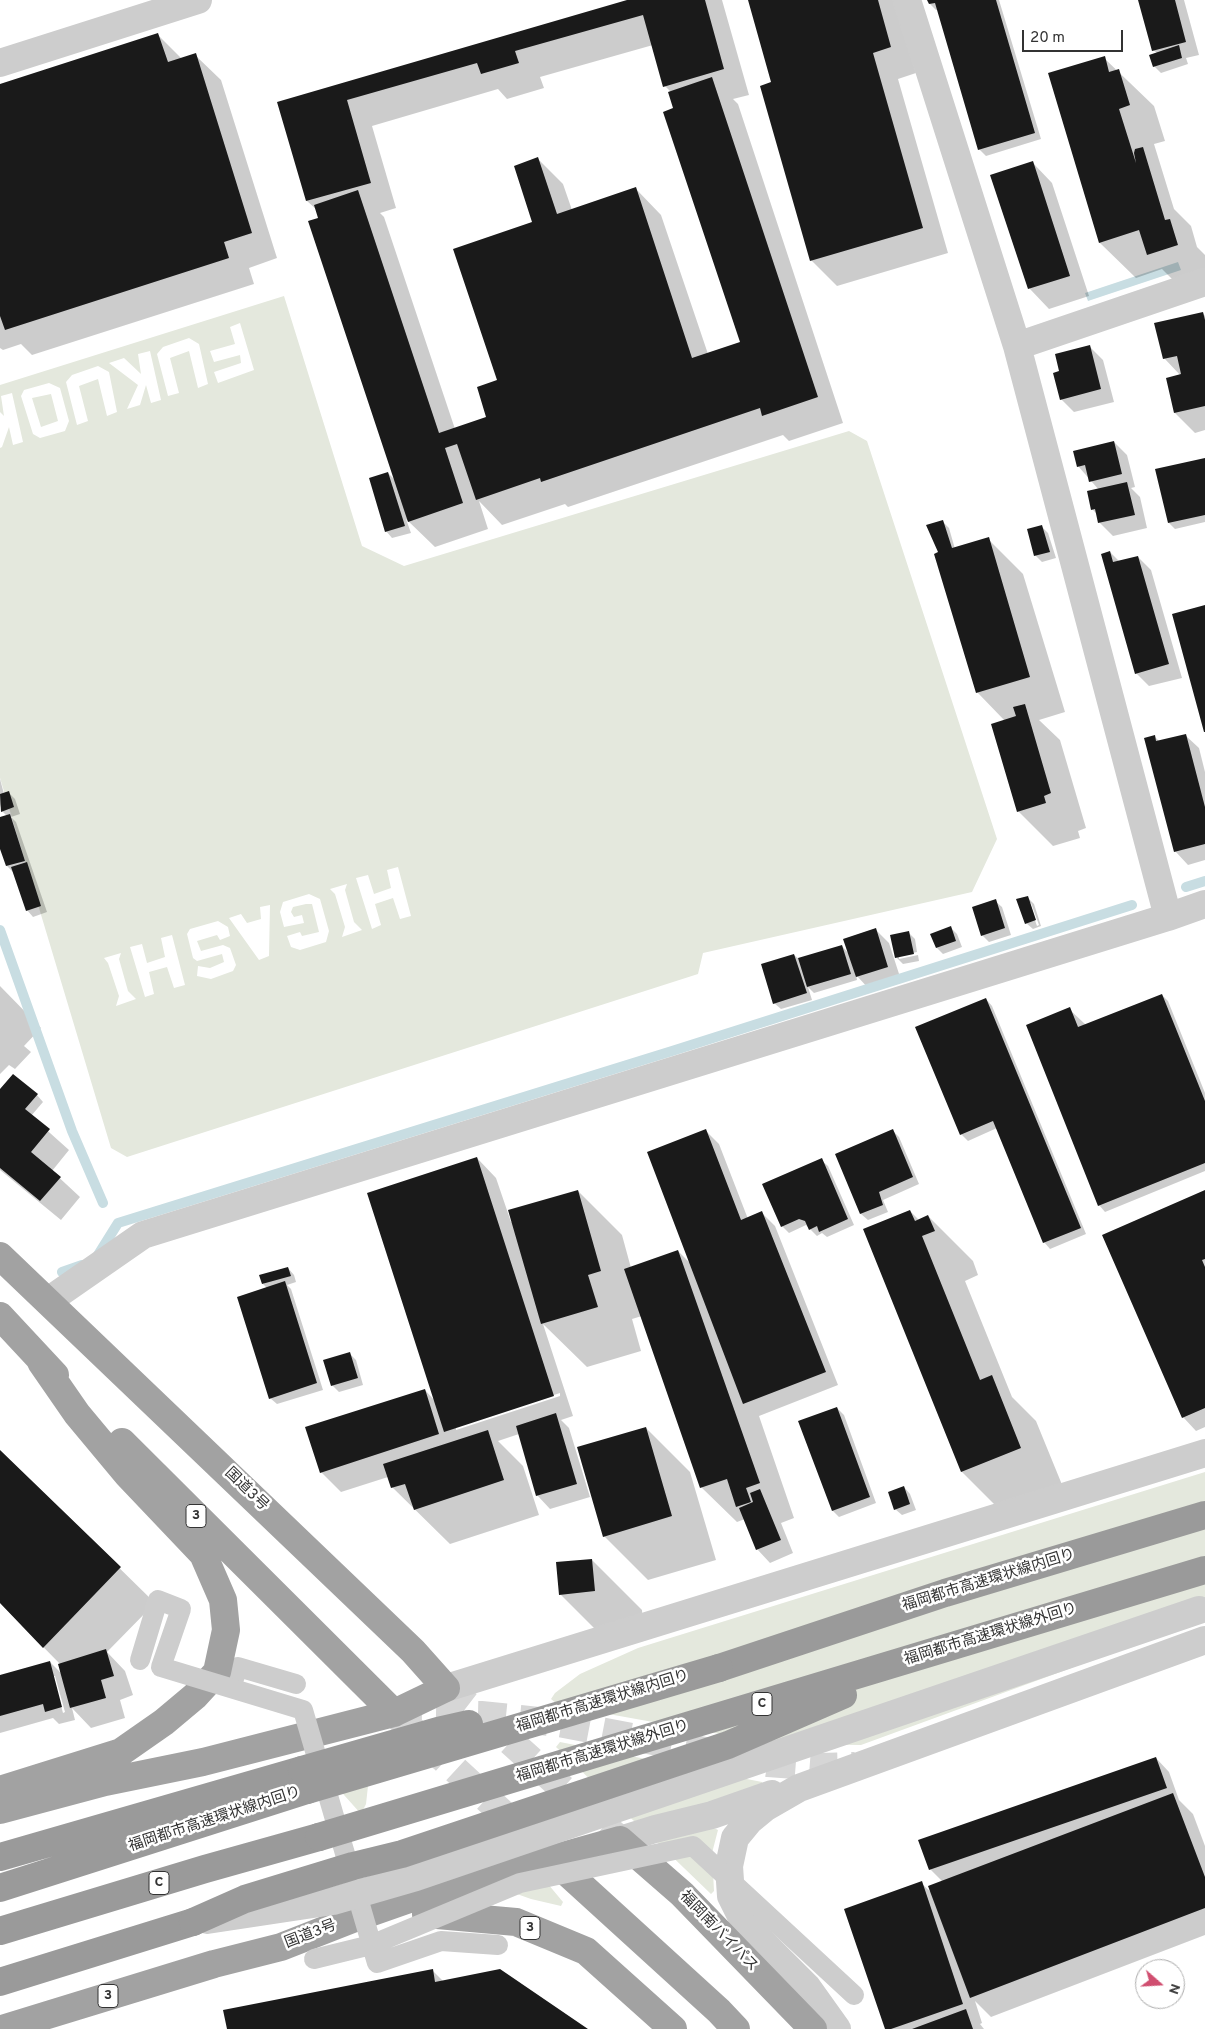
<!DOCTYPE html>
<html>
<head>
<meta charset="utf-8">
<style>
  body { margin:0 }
  #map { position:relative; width:1205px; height:2029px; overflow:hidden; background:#fff; font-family:Overpass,sans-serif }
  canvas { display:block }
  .north { position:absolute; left:1135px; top:1959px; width:50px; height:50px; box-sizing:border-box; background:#fff; border:1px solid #adadad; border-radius:50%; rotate:109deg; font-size:14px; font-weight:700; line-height:20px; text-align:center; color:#333 }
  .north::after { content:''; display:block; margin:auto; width:18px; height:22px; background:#d04e70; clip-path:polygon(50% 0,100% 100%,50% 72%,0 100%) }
  .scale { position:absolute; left:1022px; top:30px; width:101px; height:22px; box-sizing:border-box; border:2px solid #333; border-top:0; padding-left:6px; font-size:15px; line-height:18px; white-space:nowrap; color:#333; -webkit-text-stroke:4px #fff; paint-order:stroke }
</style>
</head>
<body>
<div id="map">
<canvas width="1205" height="2029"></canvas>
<div class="north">N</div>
<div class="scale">20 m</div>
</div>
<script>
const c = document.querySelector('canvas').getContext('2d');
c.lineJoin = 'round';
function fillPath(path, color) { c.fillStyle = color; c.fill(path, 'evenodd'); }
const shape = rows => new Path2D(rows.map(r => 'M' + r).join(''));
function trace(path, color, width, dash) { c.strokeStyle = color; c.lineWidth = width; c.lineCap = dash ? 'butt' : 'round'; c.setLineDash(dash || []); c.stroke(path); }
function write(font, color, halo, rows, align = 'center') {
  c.font = font + ' Overpass,"Noto Sans JP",sans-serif'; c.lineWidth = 5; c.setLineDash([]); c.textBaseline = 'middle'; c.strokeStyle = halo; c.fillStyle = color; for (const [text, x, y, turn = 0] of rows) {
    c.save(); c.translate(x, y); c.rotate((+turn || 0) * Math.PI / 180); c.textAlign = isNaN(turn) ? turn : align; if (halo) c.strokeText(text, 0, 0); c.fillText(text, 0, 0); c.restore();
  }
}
const green = shape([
  [284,296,362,546,404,566,849,431,867,441,997,839,972,892,703,953,698,974,127,1157,111,1148,0,778,0,448,2,447,9,427,13,445,23,442,12,393,1,396,4,416,0,412,0,385],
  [240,323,254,370,218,383,214,372,241,363,240,355,214,362,210,351,235,344,230,327],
  [189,338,199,344,208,384,198,388,189,351,170,358,179,393,168,396,157,354,163,347],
  [150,351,161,400,151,403,146,385,140,405,127,409,138,385,109,363,124,358,141,374,138,354],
  [98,366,109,372,117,412,107,416,98,379,79,386,88,421,77,425,66,382,72,375],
  [49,383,60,388,69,421,65,431,40,438,33,434,21,396,24,390],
  [398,867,411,916,400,919,393,898,375,904,381,925,372,929,356,878,368,875,374,894,391,888,387,870],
  [347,884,345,890,354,922,362,930,342,937,345,927,335,894,330,889],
  [309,894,320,899,329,931,326,942,300,950,291,947,287,936,300,932,302,936,319,932,312,904,306,904,293,907,291,912,294,917,302,915,304,923,284,927,280,912,283,902],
  [270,905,269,956,259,960,229,918,241,914,247,923,261,919,260,907],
  [218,921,228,927,230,936,220,940,217,935,197,941,201,951,223,945,230,948,236,965,233,971,211,979,197,976,198,966,210,968,224,962,222,954,197,961,193,958,187,934,190,929],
  [172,935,185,985,174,988,167,967,149,972,154,994,145,997,130,947,142,944,147,963,165,957,161,938],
  [121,953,119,959,128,991,136,999,116,1006,119,996,108,963,104,958],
  [51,394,58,421,41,427,32,398],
  [1205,1472,1205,1619,861,1745,776,1744,558,1705,551,1699,555,1693,580,1674,638,1648],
  [560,1742,762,1782,763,1786,699,1806,635,1822,556,1747],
  [328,1777,368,1786,366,1804,361,1814],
  [714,1828,718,1830,712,1853,714,1891,711,1894,657,1842],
  [538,1872,563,1902,561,1906,531,1899,500,1888]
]);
const water = shape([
  [1178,262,1181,270,1088,301,1085,293]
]);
const shadow = shape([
  [631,0,722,0,749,95,733,99,738,104,843,423,789,441,783,435,568,507,565,504,502,525,479,501,488,529,435,547,406,519,411,533,392,538,386,531,388,473,396,481,320,219,317,210,307,201,279,103],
  [653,45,665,86,671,92,741,343,708,354,661,215,636,189,572,210,563,184,538,159,534,223,499,381,488,418,455,429,384,217,380,213,396,208,372,126,498,89,507,99,544,88,540,77],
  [749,0,895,0,916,73,898,79,948,253,837,286,811,260,773,83],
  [929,0,999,0,1041,139,986,156,979,149,938,10,936,10,930,4],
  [1140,0,1184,0,1199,55,1186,58,1188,64,1161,73,1154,66,1157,53,1153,50],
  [158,35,182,59,195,55,221,80,277,258,249,268,254,284,32,355,21,344,3,350,0,348,0,85],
  [1104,58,1154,106,1165,141,1154,144,1174,209,1191,226,1197,247,1205,255,1205,283,1183,290,1162,269,1136,278,1100,243],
  [1033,163,1052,183,1089,296,1049,309,1030,289,992,176],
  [1203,313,1205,316,1205,430,1195,433,1175,413,1168,379,1181,376,1164,358],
  [1090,347,1103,360,1114,402,1074,412,1061,399,1061,372],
  [1114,442,1127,455,1135,487,1131,488,1140,497,1147,528,1113,536,1099,522,1097,514,1092,509,1099,490,1078,466],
  [1205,459,1205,522,1175,529,1169,523],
  [942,521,949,528,955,549,988,539,1023,574,1065,712,1039,720,1060,740,1086,828,1078,831,1080,838,1053,846,1018,811,1005,721,977,692,940,553],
  [1042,527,1048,533,1056,558,1042,562,1035,555],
  [1110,552,1120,562,1138,557,1151,570,1182,678,1149,686,1136,673],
  [1185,735,1199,748,1205,772,1205,860,1188,865,1175,851,1154,736,1160,742],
  [0,779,4,794,9,793,15,799,20,814,11,817,16,822,47,912,33,917,27,910,13,872,7,866,0,844,0,818,7,816,2,811,0,804],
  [1027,897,1034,904,1041,926,1033,929,1026,923],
  [1029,903,1031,903,1039,925,1037,926],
  [995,901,1002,907,1011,935,989,942,982,935],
  [951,928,957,934,962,947,943,954,937,948],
  [876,930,889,943,901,980,870,990,856,975,857,980,814,993,808,987,812,1000,781,1009,774,1003,794,955,799,959,842,946,849,954],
  [908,932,915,939,917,952,899,956,899,959,918,955,919,961,903,964,896,957],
  [0,986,41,1028,24,1046,31,1052,15,1069,9,1065,0,1074],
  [1162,995,1168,1001,1205,1093,1205,1171,1105,1212,1099,1205,1069,1009,1086,1025],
  [986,999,992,1006,1086,1234,1050,1249,1044,1242,997,1128,968,1141,961,1134],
  [0,1091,37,1095,43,1102,31,1116,69,1150,52,1171,80,1197,61,1220,0,1170],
  [706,1131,719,1144,748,1219,762,1213,775,1226,838,1385,759,1416,794,1518,781,1523,793,1553,770,1563,757,1549,745,1519,737,1522,701,1487,642,1316,632,1319,641,1351,587,1367,543,1324,573,1416,561,1420,569,1428,590,1497,550,1509,537,1495,519,1434,498,1441,523,1466,539,1515,450,1544,392,1487,388,1477,341,1492,321,1472,425,1390,435,1401,477,1158,496,1178,511,1222,578,1191,622,1235,631,1268,678,1251,691,1264],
  [560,1393,560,1396,456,1430,456,1427],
  [893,1131,899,1137,919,1184,883,1200,888,1212,868,1220,861,1214,836,1155],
  [821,1160,828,1166,854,1225,827,1237,822,1233,817,1236,806,1225,789,1233,782,1226],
  [1205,1191,1205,1427,1196,1431,1183,1417],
  [910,1211,919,1220,928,1216,973,1261,978,1275,965,1281,1012,1397,1036,1421,1065,1492,1006,1516,962,1472],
  [288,1268,294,1275,296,1282,287,1285,291,1289,323,1390,277,1404,270,1398,267,1288,263,1284],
  [349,1353,356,1360,363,1385,339,1392,332,1385],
  [837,1408,844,1415,876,1503,839,1517,833,1511],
  [646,1428,690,1472,716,1560,648,1580,604,1536],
  [0,1451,155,1603,107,1652,125,1671,133,1695,120,1700,125,1718,91,1728,72,1708,75,1720,59,1724,53,1718,0,1733,0,1676,50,1662,62,1674,61,1665,0,1603],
  [53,1676,55,1676,65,1712,63,1713],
  [904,1487,910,1494,916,1510,902,1515,895,1509],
  [592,1560,642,1610,644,1641,610,1644,560,1594],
  [1156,1758,1169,1772,1179,1800,1193,1814,1205,1846,1205,1935,991,2017,975,2001,982,2023,980,2024,984,2029,886,2029,921,1883,933,1894,943,1882,930,1869],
  [432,1970,444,1982,585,2029,228,2029]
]);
const stream = shape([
  [1186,887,1205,881],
  [0,930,72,1131,103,1203],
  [98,1255,118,1223,672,1051,1132,905],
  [62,1272,82,1265]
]);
const building = shape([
  [627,0,705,0,724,69,663,87,643,15,515,51,519,63,481,74,477,63,347,100,371,183,306,201,277,102],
  [748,0,878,0,891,47,873,53,923,228,810,261,760,86,771,82],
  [927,0,996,0,1035,133,978,150,935,3,929,4],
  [1138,0,1175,0,1186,42,1152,51],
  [158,33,168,62,196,53,252,233,224,242,229,258,5,330,0,316,0,84],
  [1179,45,1182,58,1153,67,1149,55],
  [1105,56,1109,72,1119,69,1130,105,1119,109,1136,163,1134,153,1135,149,1143,147,1165,220,1170,219,1178,245,1147,255,1139,230,1099,243,1048,73],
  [712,77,818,397,762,416,760,408,541,482,540,478,476,500,457,444,445,448,463,503,408,522,308,221,318,218,314,205,358,190,439,433,486,417,477,387,497,380,453,249,532,222,514,166,538,157,557,214,636,187,692,358,740,342,663,112,673,108,668,92],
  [1033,161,1070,276,1028,289,990,175],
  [1203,312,1205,320,1205,406,1174,413,1166,378,1181,374,1177,356,1163,359,1154,323],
  [1090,345,1101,389,1060,400,1053,373,1059,371,1055,354],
  [1114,441,1122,474,1089,482,1085,465,1077,467,1073,451],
  [1205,458,1205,515,1168,523,1155,469],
  [388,472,405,526,385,532,369,478],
  [1127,482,1135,515,1098,523,1095,509,1091,510,1087,491],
  [943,520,952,548,989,537,1030,677,976,693,934,554,938,552,926,525],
  [1042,525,1050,552,1034,556,1027,529],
  [1110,551,1113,562,1138,556,1169,664,1135,674,1101,554],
  [1205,605,1205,732,1204,732,1172,614],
  [1025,704,1051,793,1044,796,1046,803,1017,812,991,724,1016,716,1013,707],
  [1186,734,1205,807,1205,844,1174,852,1144,738,1155,735,1156,741],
  [9,791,14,807,1,812,0,794],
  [10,814,25,861,6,866,0,849,0,817],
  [27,862,41,906,26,911,11,867],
  [1028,896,1036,920,1025,924,1016,899],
  [996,899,1005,928,981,936,972,907],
  [951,926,956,941,936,948,930,934],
  [876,928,888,967,856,977,843,939],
  [909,931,914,954,895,958,890,935],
  [842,945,851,974,807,987,798,958],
  [794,954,807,993,773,1004,761,964],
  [1162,994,1205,1101,1205,1163,1098,1206,1026,1025,1070,1007,1078,1027],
  [986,998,1081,1228,1043,1243,993,1121,960,1135,915,1027],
  [13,1074,38,1094,25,1109,50,1129,31,1152,61,1177,40,1201,0,1168,0,1089],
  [706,1129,741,1220,762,1211,826,1372,743,1404,647,1152],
  [893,1129,913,1177,879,1192,883,1205,860,1214,835,1154],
  [477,1157,554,1396,444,1432,367,1193],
  [822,1158,848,1219,819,1232,817,1226,809,1230,805,1221,799,1219,781,1227,762,1184],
  [578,1190,601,1271,588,1275,598,1307,541,1324,508,1210],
  [1205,1190,1205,1259,1202,1260,1205,1267,1205,1408,1182,1418,1102,1235],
  [910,1210,915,1221,928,1215,935,1231,922,1236,980,1380,992,1375,1021,1448,961,1472,863,1229],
  [678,1250,760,1483,746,1488,751,1502,736,1507,727,1479,700,1488,624,1269],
  [288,1267,291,1276,262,1284,259,1275],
  [285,1281,317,1383,269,1399,237,1297],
  [350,1352,358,1378,331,1386,323,1360],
  [425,1389,439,1434,320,1473,305,1427],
  [837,1407,870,1497,832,1511,798,1421],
  [556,1413,577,1484,536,1496,516,1426],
  [646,1427,672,1516,603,1537,577,1447],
  [488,1430,504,1480,414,1510,405,1484,391,1488,383,1464],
  [0,1450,121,1567,43,1648,0,1603],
  [904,1486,910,1504,894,1510,888,1492],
  [760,1489,781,1540,756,1550,739,1508,753,1502,750,1493],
  [592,1559,595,1591,559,1595,556,1562],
  [106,1649,114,1676,101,1680,106,1698,70,1708,58,1664],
  [50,1661,62,1707,45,1712,43,1704,0,1716,0,1675],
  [1156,1757,1167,1788,929,1870,918,1840],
  [1173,1793,1205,1877,1205,1908,970,1998,928,1886],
  [922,1881,963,2004,891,2029,885,2029,844,1909],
  [433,1969,435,1982,500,1969,588,2029,227,2029,223,2010],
  [966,2009,973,2029,912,2029]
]);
const tertiaryTunnel = shape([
  [394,1713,481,1715,559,1723,768,1763,820,1767,855,1766]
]);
const trunkTunnel = shape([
  [446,1688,481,1715,620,1840],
  [394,1713,524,1833]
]);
const pedestrian = shape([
  [231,1687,238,1667,296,1684]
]);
const minor = shape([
  [907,0,1017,346,1168,917],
  [0,63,198,0],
  [1017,346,1205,282],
  [48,1301,143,1235,1168,917,1205,904]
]);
const tertiary = shape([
  [446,1688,1205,1453],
  [620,1840,655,1829,712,1815,772,1794],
  [837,2029,807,1987,746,1926,731,1896,729,1866,735,1838,749,1821,766,1807,799,1788,1205,1640]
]);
const trunk = shape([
  [0,1256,413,1651,446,1688,394,1713,203,1762,105,1782,0,1810],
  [0,1316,55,1375],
  [122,1442,394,1713],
  [0,1790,121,1752,164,1722,195,1696,217,1672,226,1630,223,1600,203,1554,127,1474,77,1414,41,1362],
  [551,1858,719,2011,736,2029],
  [426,1914,516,1922,586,1951,673,2029],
  [2,2029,214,1964,281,1947,355,1918,412,1898,620,1840,682,1894,813,2029]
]);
const motorway = shape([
  [719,1668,945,1593,1205,1515],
  [0,1857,302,1770],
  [0,1888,307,1790],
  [0,1931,205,1869,319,1837],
  [0,1982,193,1922]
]);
const pedestrianBridge = shape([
  [140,1660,158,1600,181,1609,161,1667,303,1710,377,1963,441,1941,498,1945],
  [314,1959,371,1945,520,1883,693,1846,854,1995]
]);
const tertiaryBridge = shape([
  [207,1920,333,1901,416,1877,1199,1610]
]);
const motorwayBridge = shape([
  [302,1770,438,1731,469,1724],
  [307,1790,719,1668],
  [319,1837,1205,1570],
  [193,1922,245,1899,353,1866,402,1854,728,1745,843,1695]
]);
const shields = [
  [196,1516,20],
  [762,1704,20],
  [159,1883,20],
  [530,1928,20],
  [108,1996,20]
];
const shieldNames = [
  ["3",196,1516],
  ["C",762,1704],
  ["C",159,1883],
  ["3",530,1928],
  ["3",108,1996]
];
const streetNames = [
  ["国道3号",246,1490,44],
  ["福岡都市高速環状線内回り",989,1581,-17],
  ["福岡都市高速環状線外回り",991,1635,-17],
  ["福岡都市高速環状線内回り",603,1702,-17],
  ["福岡都市高速環状線外回り",603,1752,-17],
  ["福岡都市高速環状線内回り",215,1820,-18],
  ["福岡南バイパス",718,1932,46],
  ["国道3号",311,1935,-21]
];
fillPath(green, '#e4e8dd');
fillPath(water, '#c8dde2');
fillPath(shadow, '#0003');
trace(stream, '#c8dde2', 10);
fillPath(building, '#1a1a1a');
trace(tertiaryTunnel, '#d6d6d6', 28, [28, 14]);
trace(trunkTunnel, '#d6d6d6', 28, [28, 14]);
trace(pedestrian, '#cdcdcd', 20);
trace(minor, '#cdcdcd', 28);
trace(tertiary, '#cdcdcd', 28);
trace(trunk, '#a2a2a2', 28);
trace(motorway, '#9a9a9a', 28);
trace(pedestrianBridge, '#cdcdcd', 20);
trace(tertiaryBridge, '#cdcdcd', 28);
trace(motorwayBridge, '#9a9a9a', 28);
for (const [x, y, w] of shields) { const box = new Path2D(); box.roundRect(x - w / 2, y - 11.5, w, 23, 4); c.fillStyle = '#fff'; c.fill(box); trace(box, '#333', 1); }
write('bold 14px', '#333', null, shieldNames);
write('15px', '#333', '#fff', streetNames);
</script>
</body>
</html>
